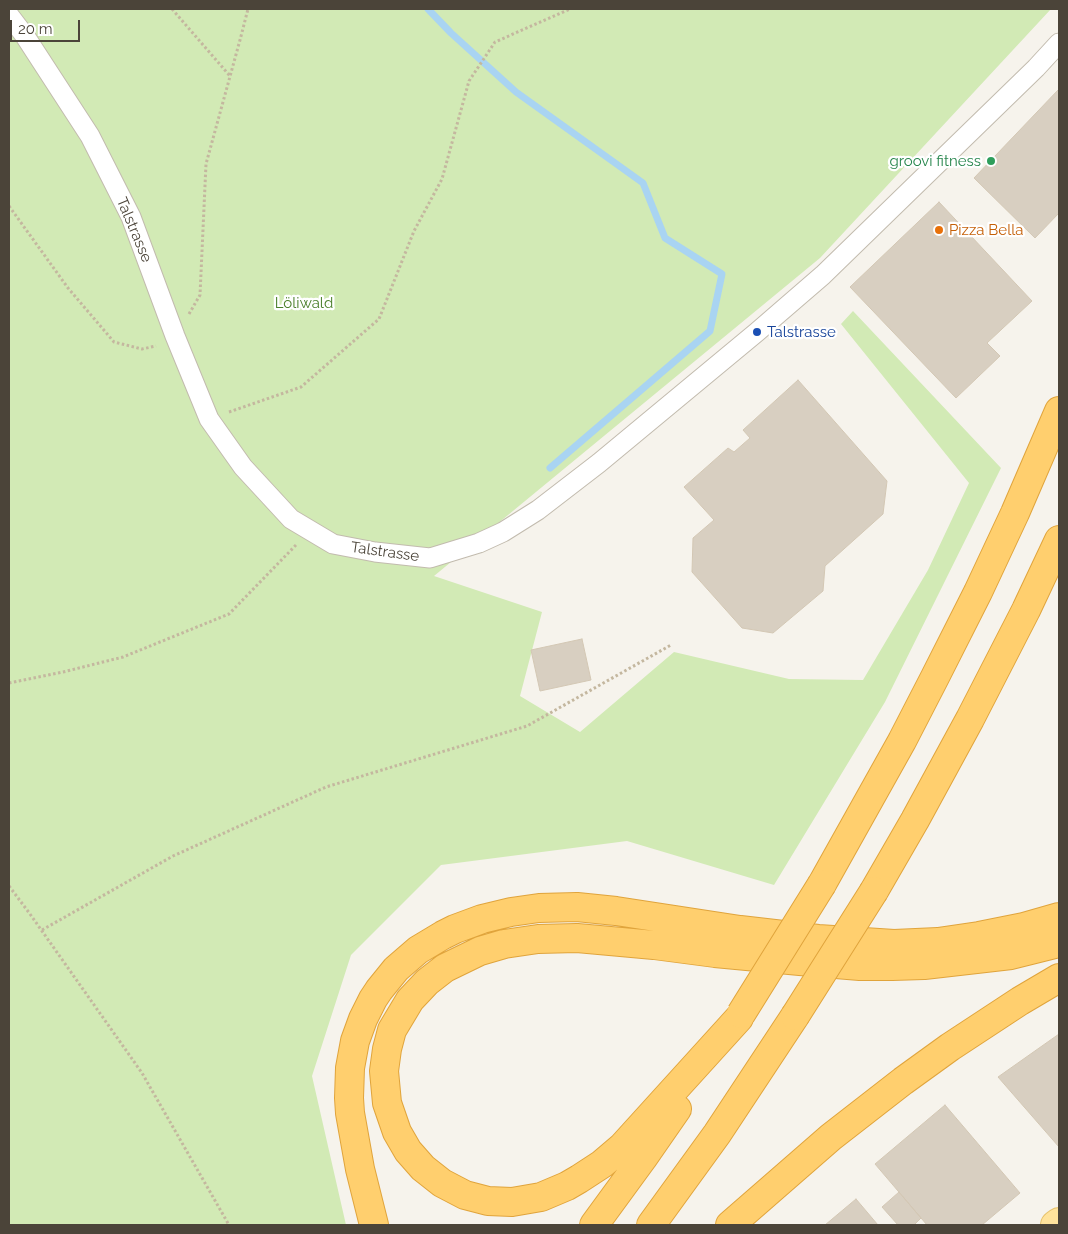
<!DOCTYPE html>
<html>
<head>
<meta charset="utf-8">
<style>
  body { margin:0 }
  #map { position:relative; width:1068px; height:1234px; overflow:hidden; background:#f6f3ec; font-family:Raleway,sans-serif }
  canvas { display:block }
  .frame { position:absolute; inset:0; border:10px solid #4b4439; pointer-events:none }
  .scale { position:absolute; left:10px; top:20px; width:70px; height:22px; box-sizing:border-box; border:2px solid #4b4439; border-top:0; padding-left:6px; font-size:15px; line-height:18px; white-space:nowrap; color:#4b4439; -webkit-text-stroke:4px #fff; paint-order:stroke }
</style>
</head>
<body>
<div id="map">
<canvas width="1068" height="1234"></canvas>
<div class="frame"></div>
<div class="scale">20 m</div>
</div>
<script>
const c = document.querySelector('canvas').getContext('2d');
c.lineJoin = 'round';
function fillPath(path, color) { c.fillStyle = color; c.fill(path, 'evenodd'); }
const shape = rows => new Path2D(rows.map(r => 'M' + r).join(''));
function trace(path, color, width, dash) { c.strokeStyle = color; c.lineWidth = width; c.lineCap = dash ? 'butt' : 'round'; c.setLineDash(dash || []); c.stroke(path); }
function write(font, color, halo, rows, align = 'center') {
  c.font = font + ' Raleway,sans-serif'; c.lineWidth = 4.5; c.setLineDash([]); c.textBaseline = 'middle'; c.strokeStyle = halo; c.fillStyle = color; for (const [text, x, y, turn = 0] of rows) {
    c.save(); c.translate(x, y); c.rotate((+turn || 0) * Math.PI / 180); c.textAlign = isNaN(turn) ? turn : align; if (halo) c.strokeText(text, 0, 0); c.fillText(text, 0, 0); c.restore();
  }
}
const green = shape([
  [9,9,1051,9,820,258,434,576,542,612,520,696,580,732,674,652,789,679,863,680,928,570,969,483,841,324,853,311,1001,468,885,702,774,885,627,841,441,865,351,955,312,1076,346,1225,9,1225]
]);
const stream = shape([
  [428,9,451,33,516,92,643,183,665,238,722,274,710,331,550,468]
]);
const building = shape([
  [1059,89,1059,213,1035,238,974,178,1059,89],
  [939,202,1032,301,987,343,1000,356,956,398,850,287,939,202],
  [798,380,887,481,883,514,825,566,823,591,773,633,742,628,692,572,693,538,714,520,684,487,728,448,734,452,750,438,743,430,798,380],
  [582,639,591,680,540,691,531,650,582,639],
  [1059,1034,1059,1147,998,1077,1059,1034],
  [945,1105,1020,1193,982,1225,927,1225,875,1164,945,1105],
  [899,1192,921,1218,914,1225,898,1225,882,1207,899,1192],
  [856,1199,878,1225,825,1225,856,1199]
]);
const path = shape([
  [172,9,230,76],
  [9,206,68,288,114,342,142,349,156,346],
  [189,314,200,295,206,164,240,40,248,9],
  [229,412,301,387,379,319,414,231,442,179,469,81,495,42,570,9],
  [9,683,63,672,123,657,229,614,296,545],
  [9,886,30,914,142,1073,229,1225],
  [42,930,173,856,326,787,527,726,671,645]
]);
const street = shape([
  [9,15,25,36,90,136,131,217,175,336,209,419,243,467,291,519,333,544,375,552,430,558,479,543,503,532,538,510,599,463,757,332,823,275,1036,68,1059,43]
]);
const primary = shape([
  [1055,1225,1059,1222]
]);
const highway = shape([
  [822,884,902,741,935,677,978,592,1015,513,1059,411],
  [874,891,915,820,970,719,1026,610,1059,540],
  [739,1018,622,1147,602,1164,579,1179,567,1186,541,1197,512,1202,488,1201,465,1195,442,1183,423,1168,408,1151,397,1132,387,1103,384,1071,387,1049,392,1030,410,1000,427,982,445,968,480,951,504,944,538,939,577,938,654,945,715,953,800,961,860,966,892,966,924,965,985,958,1011,955,1059,943],
  [374,1225,360,1169,350,1113,349,1098,350,1068,355,1041,363,1019,373,999,379,990,396,969,418,950,443,935,455,929,482,919,511,912,539,908,577,907,616,911,740,930,818,939,894,944,938,942,979,936,1024,927,1059,917],
  [594,1225,643,1158,677,1109],
  [651,1225,717,1134,795,1016],
  [730,1225,831,1137,903,1081,950,1047,1020,1001,1059,978]
]);
const highwayBridge = shape([
  [741,1014,822,884],
  [795,1016,874,891]
]);
const markers = [
  [991,161,5,"#2e9e5b"],
  [939,230,5,"#e8710a"],
  [757,332,5,"#1a4fb4"]
];
const leisureNames = [
  ["groovi fitness",981,161]
];
const streetNames = [
  ["Talstrasse",134,230,67],
  ["Talstrasse",385,552,8]
];
const foodNames = [
  ["Pizza Bella",949,230]
];
const parkNames = [
  ["Löliwald",304,303]
];
const transitNames = [
  ["Talstrasse",767,332]
];
fillPath(green, '#d2eab5');
trace(stream, '#a9d4f2', 7);
fillPath(building, '#d8cfc1');
trace(building, '#d3c7b4', 1);
trace(street, '#c2bbae', 21);
trace(primary, '#e6c16a', 30);
trace(highway, '#e0a43c', 30);
trace(path, '#c4b79f', 3, [2.5, 2.5]);
trace(street, '#fff', 19);
trace(primary, '#ffe39c', 28);
trace(highway, '#ffcf6e', 28);
trace(highwayBridge, '#e0a43c', 30, []);
trace(highwayBridge, '#ffcf6e', 28);
for (const [x, y, r, color] of markers) { const dot = new Path2D(); dot.arc(x, y, r, 0, 2 * Math.PI); c.fillStyle = color; c.fill(dot); trace(dot, '#fff', 2); }
write('15px', '#27864d', '#fff', leisureNames, 'right');
write('15px', '#4b4439', '#fff', streetNames);
write('15px', '#c56008', '#fff', foodNames, 'left');
write('15px', '#4a7f2a', '#fff', parkNames);
write('15px', '#164399', '#fff', transitNames, 'left');
</script>
</body>
</html>
